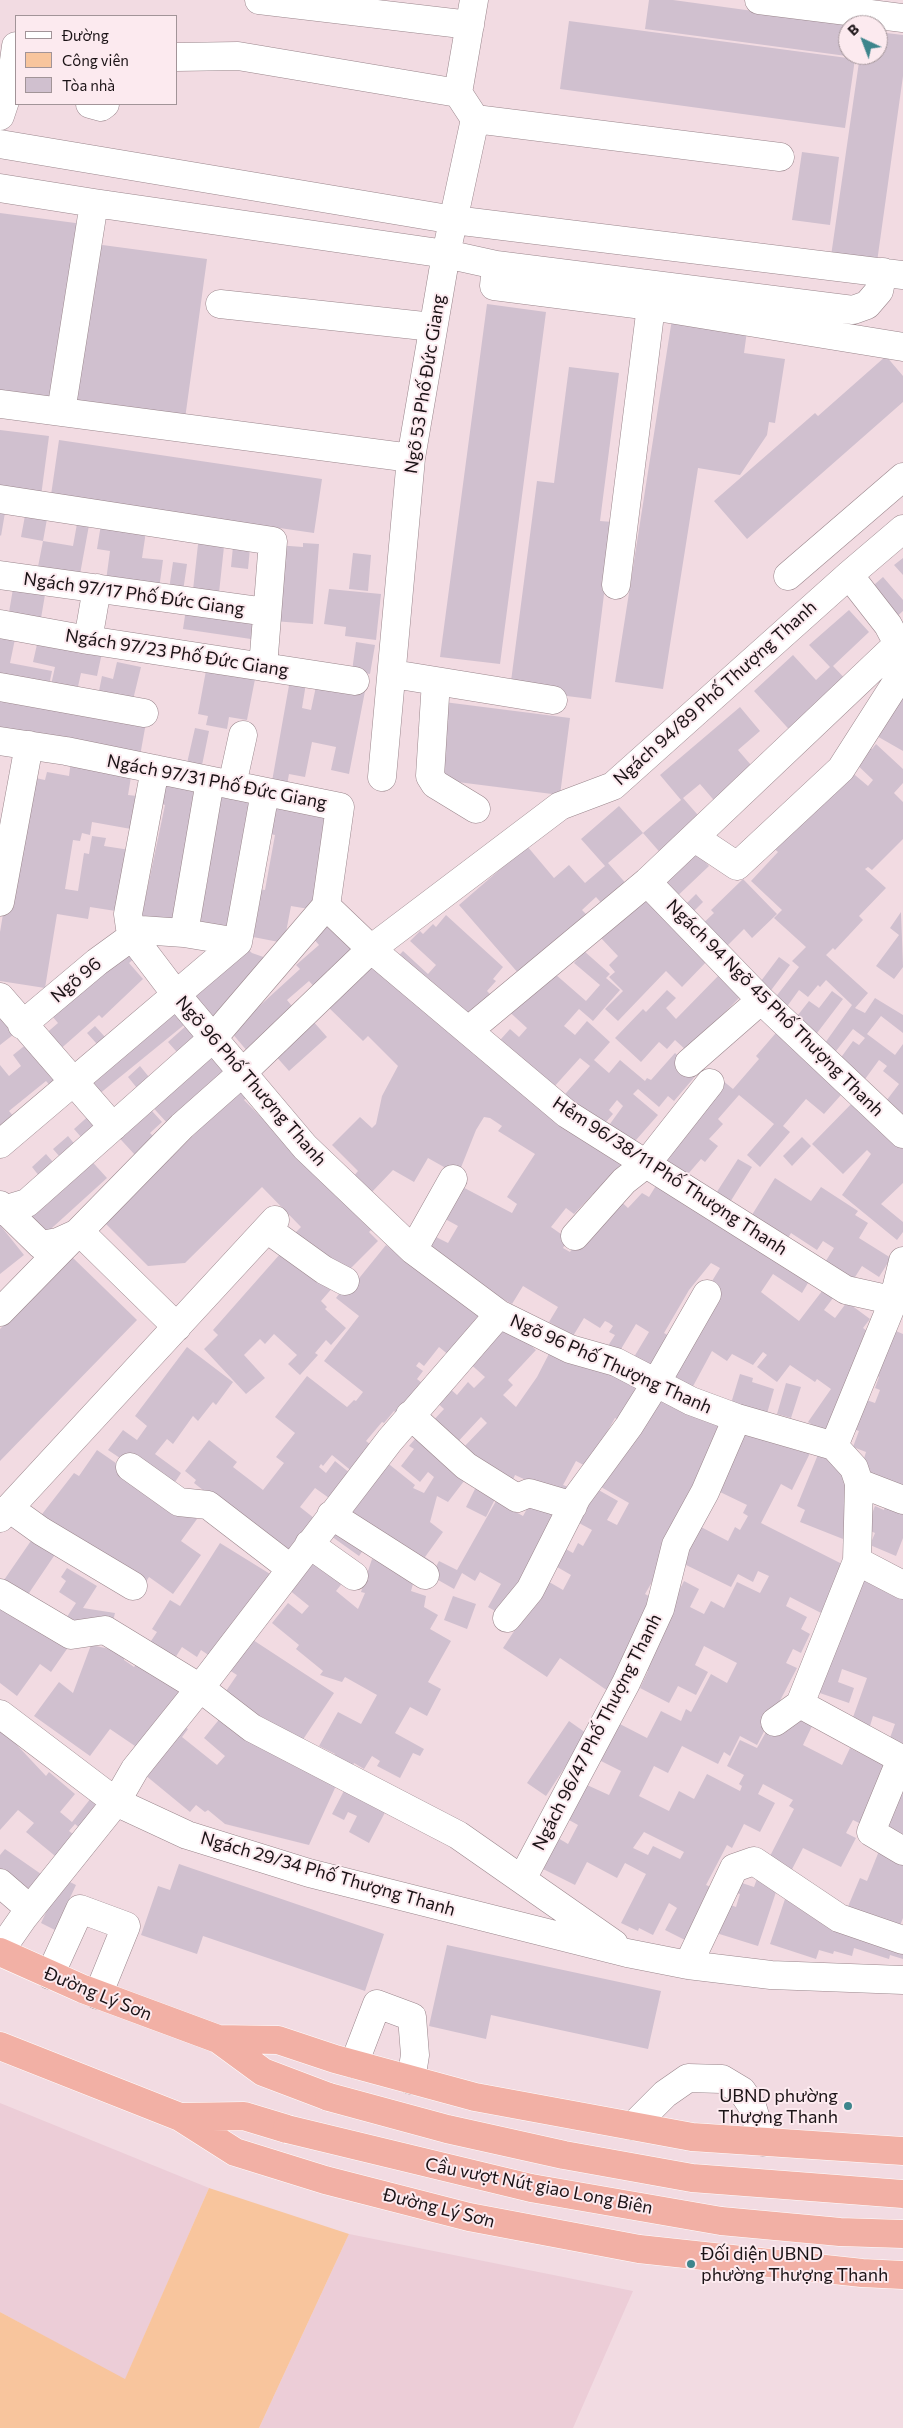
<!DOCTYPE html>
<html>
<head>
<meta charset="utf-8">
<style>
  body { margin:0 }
  #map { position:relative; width:903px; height:2428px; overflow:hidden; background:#f2dbe2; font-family:Commissioner,sans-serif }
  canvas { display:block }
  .legend { position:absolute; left:15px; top:15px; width:162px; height:90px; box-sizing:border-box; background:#fceaef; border:1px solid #a29498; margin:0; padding:6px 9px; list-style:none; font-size:15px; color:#1b1316 }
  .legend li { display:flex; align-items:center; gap:10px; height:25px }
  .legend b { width:25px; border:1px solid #a29498 }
  .north { position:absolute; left:838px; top:15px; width:50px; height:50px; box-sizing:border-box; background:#fceaef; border:1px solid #a29498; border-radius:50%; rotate:317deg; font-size:14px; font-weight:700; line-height:20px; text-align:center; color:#1b1316 }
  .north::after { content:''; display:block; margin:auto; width:18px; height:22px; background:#3d858c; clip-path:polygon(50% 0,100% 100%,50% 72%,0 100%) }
</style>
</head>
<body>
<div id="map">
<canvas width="903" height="2428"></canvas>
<ul class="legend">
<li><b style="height:6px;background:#fff"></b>Đường</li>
<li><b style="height:14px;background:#f8c59d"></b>Công viên</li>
<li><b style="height:14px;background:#d0c0cf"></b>Tòa nhà</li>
</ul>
<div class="north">B</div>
</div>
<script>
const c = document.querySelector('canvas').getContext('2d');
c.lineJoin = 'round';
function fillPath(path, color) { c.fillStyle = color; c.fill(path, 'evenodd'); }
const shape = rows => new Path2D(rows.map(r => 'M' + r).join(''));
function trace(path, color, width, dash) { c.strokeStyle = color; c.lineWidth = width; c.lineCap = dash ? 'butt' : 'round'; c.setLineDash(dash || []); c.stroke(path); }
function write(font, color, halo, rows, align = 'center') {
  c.font = font + ' Commissioner,sans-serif'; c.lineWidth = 4; c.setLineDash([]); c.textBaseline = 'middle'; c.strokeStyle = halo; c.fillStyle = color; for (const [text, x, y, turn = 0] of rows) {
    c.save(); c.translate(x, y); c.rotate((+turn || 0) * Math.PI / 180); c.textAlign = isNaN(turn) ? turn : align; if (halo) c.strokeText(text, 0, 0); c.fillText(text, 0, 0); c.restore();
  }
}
const built = shape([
  [0,2103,209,2188,125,2380,0,2312],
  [349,2234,633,2291,573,2428,259,2428]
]);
const green = shape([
  [209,2188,349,2234,259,2428,0,2428,0,2312,125,2379]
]);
const building = shape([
  [649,0,673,0,848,24,848,55,854,55,854,57,645,29],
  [569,21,855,59,845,128,560,89],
  [878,32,903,35,903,76,877,262,831,256,860,55,878,55],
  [802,152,839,157,830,225,792,220],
  [0,213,98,226,95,244,207,259,184,426,0,401],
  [487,304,546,312,500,664,440,657],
  [672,319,747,331,744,353,785,359,775,423,769,422,767,435,740,475,698,468,663,689,615,682],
  [886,356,903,376,903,402,747,539,714,501,815,413,818,416],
  [569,367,619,373,600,521,613,522,591,699,510,689,537,481,554,483],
  [0,430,49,436,41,496,0,491],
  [59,440,322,479,314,533,51,495],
  [0,500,7,501,1,536,0,535],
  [27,505,49,508,43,541,73,546,80,507,92,509,78,585,36,577,43,541,21,537],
  [103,512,148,518,142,558,163,560,158,596,105,588,110,551,97,549],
  [200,526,226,528,218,602,192,599],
  [234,536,251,538,248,569,231,567],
  [303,543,319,544,313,624,273,621,276,545,303,547],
  [353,553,371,555,368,591,349,589],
  [903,558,903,575,894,565],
  [173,562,187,564,182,598,168,596],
  [883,577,903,600,903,611,893,620,867,591],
  [14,583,46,589,40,624,8,618],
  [329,589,381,594,376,640,345,636,346,627,324,624],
  [186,609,254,620,251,639,183,629],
  [849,610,869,632,833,666,852,686,796,737,754,691,793,655,816,680,830,667,809,645],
  [0,636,15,639,10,663,52,671,47,695,0,685],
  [38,640,103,648,97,676,81,673,75,700,49,694,55,667,33,662],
  [356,642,375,645,370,674,352,671],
  [117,662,141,667,131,708,97,701,102,676,113,679],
  [207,665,256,674,247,720,229,717,227,729,206,725,208,716,198,714],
  [291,674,307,677,302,708,311,710,318,677,366,686,349,774,331,770,336,747,312,742,305,777,289,774,286,790,271,787],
  [0,689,147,717,140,756,0,734],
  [903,689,903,751,875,735],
  [444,702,570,718,560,795,434,779],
  [740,707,760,731,738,750,757,772,718,805,700,784,683,798,704,822,664,857,643,833,681,800,660,775],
  [195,728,209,731,200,775,185,772],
  [876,744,903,769,903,783,894,793,903,802,903,839,872,870,868,867,865,869,886,888,859,916,863,920,835,950,833,948,826,955,868,993,855,1008,865,1013,875,998,903,1015,903,1033,881,1016,867,1034,895,1055,903,1044,903,1127,880,1109,899,1084,883,1071,887,1066,879,1060,860,1086,834,1067,853,1041,859,1045,865,1038,853,1029,836,1051,825,1043,852,1005,826,980,820,987,818,985,808,997,799,990,783,1012,771,1003,799,967,792,961,806,947,774,918,782,910,751,881,778,852,770,845,849,770,868,786,873,780,850,758,869,746,872,749],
  [71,761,132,771,128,795,137,796,131,829,92,822,90,835,82,833,80,841,73,840,65,889,78,891,84,853,89,854,92,836,106,838,104,846,130,850,122,912,90,907,88,919,57,914,45,988,0,981,0,932,26,776,45,780,47,772,69,776],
  [164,779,205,787,182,921,141,919,165,805,159,803],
  [211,788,263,797,226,935,187,928,194,887,206,889,209,872,198,870],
  [276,800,335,811,315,910,291,906,284,943,253,937,260,900,250,898,252,888,265,890,275,835,270,834],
  [619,806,643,833,608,863,629,887,605,907,596,897,582,910,587,915,519,974,459,905,527,846,554,878,569,865,585,883,605,866,581,839],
  [694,849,709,866,670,903,658,889],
  [743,879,777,914,752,938,744,929,721,952,698,928,714,913,711,910],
  [644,892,710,958,682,987,666,971,618,1021,605,1009,623,991,609,977,615,972,609,965,618,956,600,937],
  [696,894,703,902,686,919,679,911],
  [901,912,903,967,894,979,876,966,899,935,890,928],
  [334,915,360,945,318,991,309,981,287,1000,296,1011,248,1052,231,1032,300,969,296,965,319,945,311,936],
  [446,915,503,967,493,979,496,981,487,991,496,1000,470,1027,394,961,403,951,428,974,436,965,410,941,420,931,423,934,433,924,436,927],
  [123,942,136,957,129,963,143,979,102,1018,99,1015,57,1052,43,1036,58,1023,47,1010],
  [241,943,252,953,272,960,228,999,236,1008,215,1030,190,1000],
  [584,951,610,974,606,978,620,990,593,1021,579,1009,564,1026,575,1035,587,1021,610,1042,594,1060,609,1073,620,1060,645,1081,647,1078,651,1080,675,1053,698,1073,674,1101,668,1096,659,1107,638,1089,633,1094,658,1115,629,1148,607,1128,623,1106,617,1100,609,1110,613,1114,598,1131,559,1101,590,1066,580,1058,553,1088,493,1048,510,1029,519,1037,527,1028,503,1006,547,967,586,1001,600,985,574,963],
  [779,957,790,965,766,997,755,989],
  [372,958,632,1162,600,1200,593,1194,574,1214,566,1208,551,1227,568,1239,563,1248,570,1252,585,1227,616,1197,628,1208,642,1193,649,1197,657,1184,814,1273,802,1293,773,1274,761,1292,799,1321,829,1282,839,1290,824,1310,835,1318,847,1302,870,1319,863,1328,867,1331,865,1333,875,1341,826,1435,808,1422,831,1389,817,1379,815,1382,790,1365,777,1382,757,1367,767,1355,763,1352,753,1365,732,1354,727,1361,712,1351,691,1390,668,1378,706,1291,720,1268,711,1263,689,1290,664,1333,676,1340,654,1375,631,1362,649,1332,636,1324,615,1359,604,1352,615,1335,609,1332,613,1326,609,1323,605,1321,600,1328,584,1318,573,1336,549,1322,558,1307,523,1286,512,1304,501,1298,483,1293,421,1247,428,1233,448,1243,458,1226,436,1214,453,1182,512,1213,517,1204,507,1197,535,1154,498,1131,502,1126,490,1118,484,1117,476,1130,458,1175,428,1158,414,1182,393,1170,370,1194,352,1178,358,1171,332,1145,360,1117,372,1128,376,1124,382,1096,398,1066,368,1036,363,1041,325,1004,347,980,353,986,368,971,364,966],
  [722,972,744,993,687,1051,675,1040,667,1049,659,1042,641,1062,615,1038,643,1009,646,1012,667,990,676,998,666,1008,676,1019],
  [832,991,843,999,814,1037,790,1025,809,1001,819,1008],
  [168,1006,184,1025,93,1099,78,1079],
  [0,1009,18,1031,0,1045],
  [312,1020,327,1037,289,1071,274,1054],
  [187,1025,203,1043,184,1060,168,1042],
  [95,1026,105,1037,97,1044,87,1033],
  [781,1027,849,1086,824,1114,806,1099,783,1126,790,1132,760,1167,747,1155,774,1124,739,1095,718,1119,723,1124,709,1139,718,1146,705,1162,701,1159,682,1181,655,1157,722,1080,733,1089,759,1059,756,1056],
  [33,1039,67,1081,55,1091,46,1081,9,1111,19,1123,0,1138,0,1065,9,1076,21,1066,13,1055],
  [218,1053,232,1069,169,1125,147,1101],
  [140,1066,153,1082,141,1093,128,1077],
  [243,1086,251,1094,244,1100,309,1165,378,1223,369,1232,378,1241,345,1274,294,1234,301,1227,262,1187,185,1263,148,1266,105,1223],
  [858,1097,885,1131,903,1149,903,1183,881,1204,903,1222,903,1232,897,1240,842,1195,871,1154,867,1150,843,1174,812,1144],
  [143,1101,162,1122,150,1133,154,1137,135,1155,112,1130],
  [93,1112,107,1128,88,1145,74,1129],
  [68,1136,81,1152,66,1164,53,1149],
  [802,1137,811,1146,792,1166,783,1156],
  [46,1154,59,1169,44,1182,32,1167],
  [86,1155,107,1178,42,1237,21,1213],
  [738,1159,752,1167,727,1207,713,1198],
  [775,1178,811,1201,821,1187,858,1211,855,1215,868,1223,859,1238,891,1258,879,1277,862,1266,850,1285,822,1267,834,1248,823,1241,817,1250,791,1233,788,1238,750,1218],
  [0,1225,24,1255,0,1274],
  [288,1245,334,1286,321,1301,327,1307,325,1309,346,1328,331,1345,326,1340,315,1353,318,1355,300,1375,288,1364,297,1355,274,1334,265,1344,260,1339,244,1355,265,1378,246,1394,204,1349,218,1335,213,1330],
  [386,1245,437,1284,492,1313,455,1360,439,1347,424,1366,419,1362,416,1366,423,1371,417,1379,428,1388,404,1419,394,1411,384,1423,382,1422,366,1441,379,1451,359,1477,332,1455,323,1466,321,1464,319,1467,326,1473,335,1461,356,1478,336,1503,315,1488,300,1507,319,1522,291,1565,264,1538,194,1483,196,1480,185,1471,209,1440,237,1462,233,1467,263,1490,284,1463,276,1457,295,1433,275,1417,307,1376,347,1407,354,1400,356,1401,363,1392,324,1361,359,1316,336,1298,351,1278,356,1282],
  [71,1256,137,1320,0,1461,0,1329],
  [504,1321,536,1350,508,1380,513,1385,503,1395,516,1407,537,1377,552,1348,647,1388,628,1424,615,1418,606,1434,593,1470,576,1461,563,1485,576,1490,570,1500,515,1475,510,1487,477,1456,472,1461,461,1450,487,1423,481,1417,454,1446,430,1424,444,1409,434,1400,447,1386,457,1395,468,1382,474,1388,485,1377,467,1361],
  [891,1329,903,1334,903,1496,862,1482,862,1465,866,1452,853,1447,859,1431,847,1427,858,1397,875,1403,880,1390,875,1388,879,1377,874,1375],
  [187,1347,233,1382,216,1405,213,1402,198,1421,193,1416,173,1444,167,1439,155,1454,181,1473,169,1491,108,1450,123,1430,137,1440,147,1426,135,1416],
  [740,1374,753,1378,752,1382,774,1389,766,1417,729,1410],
  [786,1383,801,1387,791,1418,777,1414],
  [660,1389,728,1427,691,1515,645,1594,661,1603,608,1691,560,1658,547,1677,503,1648,526,1613,544,1579,563,1590,571,1575,552,1564,562,1547,573,1553,578,1543,583,1546,592,1530,579,1523,587,1508,584,1506,595,1488,618,1501,607,1520,617,1525,629,1503,601,1487],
  [742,1422,798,1451,802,1442,813,1447,792,1490,781,1484,761,1523,848,1567,823,1614,790,1597,786,1606,807,1617,801,1629,810,1634,801,1653,793,1649,786,1663,797,1668,757,1745,740,1736,730,1756,724,1752,718,1764,682,1746,668,1773,654,1766,639,1796,669,1811,679,1791,694,1799,707,1774,740,1791,742,1786,739,1784,744,1775,727,1766,740,1740,757,1748,766,1732,772,1735,779,1721,790,1713,813,1724,803,1745,842,1765,850,1748,888,1767,869,1828,853,1820,846,1833,856,1838,841,1867,803,1848,788,1877,768,1860,794,1809,789,1806,793,1800,763,1784,758,1794,775,1803,760,1832,744,1824,732,1848,727,1845,706,1885,713,1888,691,1943,665,1930,677,1908,669,1903,653,1935,639,1928,638,1931,621,1923,646,1874,625,1863,617,1878,587,1862,575,1885,543,1869,558,1838,568,1844,578,1825,569,1820,587,1785,609,1795,621,1771,597,1759,616,1722,647,1738,661,1711,681,1721,686,1709,691,1712,711,1674,727,1683,737,1663,704,1646,695,1665,708,1672,696,1695,678,1686,669,1703,640,1688,648,1671,640,1667,684,1581,699,1589,690,1607,704,1614,711,1601,724,1608,737,1582,760,1593,769,1576,758,1571,753,1582,738,1574,731,1587,682,1563,701,1527,728,1541,735,1527,740,1530,748,1516,743,1513,747,1505,718,1491],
  [644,1832,684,1852,680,1859,653,1846,648,1855,633,1848],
  [421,1432,471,1472,448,1502,437,1496,430,1522,443,1532,425,1557,434,1563,427,1573,346,1509,385,1461,415,1485,413,1488,424,1493,434,1477,428,1472,420,1482,401,1466,414,1449,409,1446],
  [97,1450,197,1519,181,1541,201,1555,173,1594,149,1577,144,1585,39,1518,74,1473,79,1476],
  [819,1452,850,1464,854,1512,843,1539,800,1522,805,1510,797,1506],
  [477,1485,500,1489,486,1517,466,1507],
  [533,1498,557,1512,502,1615,488,1607,501,1584,480,1572,475,1581,462,1573,454,1589,431,1576,439,1561,457,1570,496,1501,523,1516],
  [888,1498,903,1504,903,1538,896,1556,870,1545,875,1533,866,1529,875,1506,884,1510],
  [338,1526,366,1546,359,1556,331,1536],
  [35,1535,58,1550,27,1596,4,1580],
  [220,1543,275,1577,216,1660,201,1650,197,1657,182,1647,170,1666,145,1650,157,1632,152,1629,170,1600,180,1606],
  [314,1556,344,1581,336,1591,358,1609,365,1593,361,1592,372,1559,416,1573,411,1591,426,1596,424,1607,438,1615,430,1629,451,1641,428,1682,441,1689,427,1716,410,1707,395,1733,424,1749,420,1756,413,1753,400,1778,377,1766,380,1761,372,1756,364,1769,354,1763,350,1770,332,1760,335,1754,319,1746,338,1712,361,1724,377,1695,345,1677,342,1682,320,1675,323,1671,296,1649,299,1645,272,1623,288,1603,302,1614,309,1606,288,1589],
  [67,1568,97,1586,83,1608,115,1613,111,1629,61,1626,76,1603,59,1592,66,1581,61,1577],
  [856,1573,903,1590,903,1755,886,1749,895,1724,873,1716,870,1726,852,1720,867,1678,842,1669,838,1682,854,1688,849,1703,811,1690],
  [453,1596,476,1604,467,1629,444,1620],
  [0,1605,69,1646,51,1672,40,1664,17,1696,0,1683],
  [250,1638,334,1693,300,1744,224,1694,237,1675,229,1670],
  [91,1645,124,1652,124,1660,134,1667,141,1658,193,1689,125,1776,117,1771,135,1746,110,1729,90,1756,34,1716,59,1682,73,1693],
  [226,1711,340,1777,309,1845,225,1824,208,1810,205,1812,196,1805,190,1812,139,1770,179,1722,188,1729,182,1737,217,1765,225,1756,204,1738],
  [569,1721,586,1733,575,1750,584,1757,576,1769,567,1764,546,1796,527,1783],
  [0,1727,46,1776,49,1772,75,1794,60,1812,72,1822,91,1798,102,1807,83,1831,75,1824,69,1831,78,1838,60,1860,26,1832,34,1823,18,1810,0,1830],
  [350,1779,391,1801,369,1843,349,1832,357,1816,348,1812,344,1820,332,1814],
  [901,1789,903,1790,903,1840,885,1834],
  [5,1849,41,1874,22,1897,0,1881,0,1855],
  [879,1851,903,1861,903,1918,898,1931,844,1916,860,1878,867,1881],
  [179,1864,384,1934,365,1991,203,1936,197,1954,141,1935,158,1886,170,1890],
  [758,1876,779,1883,758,1946,713,1932,722,1902,736,1907,740,1894,735,1893,739,1882,754,1887],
  [62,1878,76,1885,55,1930,41,1923],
  [785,1899,903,1944,903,1959,890,1955,889,1959,854,1948,852,1956,834,1951,833,1954,819,1950,816,1959,770,1944],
  [447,1945,661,1991,648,2049,491,2015,486,2039,429,2026]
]);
const minor = shape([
  [259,0,470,25],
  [759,0,903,18],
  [176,57,238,56,458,93],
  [11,83,16,46],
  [90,104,101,107,105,104],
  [0,116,11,83,16,84],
  [475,119,780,157],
  [0,144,454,220,903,275],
  [0,188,94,203,446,254,496,265,853,310,867,305,879,291,883,272],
  [496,265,494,286,651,306,903,347],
  [220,304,433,327],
  [0,404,411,458],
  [61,412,94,203],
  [0,499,273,541,263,667],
  [0,575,267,612],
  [788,576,903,477],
  [616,585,651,306],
  [0,624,88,640,355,681],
  [88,640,97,588],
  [393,674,553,700],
  [436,681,430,776,435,784,476,809],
  [0,687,144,713],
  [0,741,66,751,340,807,326,906,213,1038,27,1203,0,1211],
  [382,777,411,458,446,254,475,119,458,93,474,0],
  [232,785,243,735],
  [695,838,737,866,841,769,903,672],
  [647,882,761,1000,903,1134],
  [0,902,29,745],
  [326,906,371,949,567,1114,846,1290,891,1300],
  [184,933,210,781],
  [131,935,175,993,305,1147,413,1250,499,1314,570,1349,616,1362,691,1401,737,1418,834,1446,854,1468,859,1483,857,1561,903,1585],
  [131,935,128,914,155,769],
  [0,997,113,1127],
  [22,1025,97,962,141,930,184,933,238,942],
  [469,1030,647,882,898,644,888,625,849,575],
  [689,1063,761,1000],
  [0,1144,238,942,265,792],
  [0,1205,41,1245,58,1242,80,1232,177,1327],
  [267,1229,324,1270,345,1281],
  [575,1236,624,1181,647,1163,710,1083],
  [413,1250,453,1179],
  [0,1312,182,1126,243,1072,371,949,560,806,613,786,849,575,903,529],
  [410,1415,466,1466,517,1498,529,1493,573,1506],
  [834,1446,893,1302,903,1261],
  [130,1467,179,1502,208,1505,290,1568],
  [859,1483,903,1500],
  [9,1508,41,1531,133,1586],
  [331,1515,425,1575],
  [0,1518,275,1220],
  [309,1544,354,1576],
  [857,1561,800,1704,903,1760],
  [0,1593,71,1635,105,1630,200,1688,252,1728,458,1835,614,1944],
  [507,1618,530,1590,577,1497,629,1426,656,1383,707,1294],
  [0,1714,116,1802,187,1835,309,1873,627,1953,688,1965,771,1975,903,1980],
  [775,1722,800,1704],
  [901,1759,871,1832,903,1851],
  [522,1879,626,1683,660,1609,676,1545,705,1492,737,1418],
  [0,1883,30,1909],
  [0,1951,23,1918,116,1802,135,1769,200,1688,390,1440,499,1314],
  [688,1965,734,1868,754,1861,839,1918,903,1940],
  [50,1975,80,1909,126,1926,98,1995],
  [354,2064,377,2004,412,2017,415,2055,411,2080],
  [633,2126,665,2094,688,2078,722,2079,742,2091,752,2106,763,2142]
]);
const highway = shape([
  [0,1952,83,1989,218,2039,278,2040,335,2059,475,2097,692,2137,903,2151],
  [218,2039,263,2072,329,2097],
  [0,2046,180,2117,235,2152,325,2180,469,2217,639,2249,862,2273,903,2275],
  [180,2117,244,2116,287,2129]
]);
const highwayBridge = shape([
  [329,2097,447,2129,564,2155,692,2178,903,2194],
  [287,2129,531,2188,721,2221,840,2232,903,2234]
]);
const markers = [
  [848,2106,5,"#3d858c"],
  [691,2264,5,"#3d858c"]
];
const streetNames = [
  ["Ngõ 53 Phố Đức Giang",425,384,-81],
  ["Ngách 97/17 Phố Đức Giang",134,594,8],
  ["Ngách 97/23 Phố Đức Giang",177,653,9],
  ["Ngách 94/89 Phố Thượng Thanh",715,693,-42],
  ["Ngách 97/31 Phố Đức Giang",217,782,11],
  ["Ngõ 96",76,980,-40],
  ["Ngách 94 Ngõ 45 Phố Thượng Thanh",775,1008,45],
  ["Ngõ 96 Phố Thượng Thanh",251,1081,49],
  ["Hẻm 96/38/11 Phố Thượng Thanh",670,1176,33],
  ["Ngõ 96 Phố Thượng Thanh",611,1364,24],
  ["Ngách 96/47 Phố Thượng Thanh",597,1732,-63],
  ["Ngách 29/34 Phố Thượng Thanh",328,1874,16],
  ["Đường Lý Sơn",98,1994,22],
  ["Cầu vượt Nút giao Long Biên",539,2186,11],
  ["Đường Lý Sơn",439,2208,14]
];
const poiNames = [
  ["UBND phường",838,2096],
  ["Thượng Thanh",838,2117],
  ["Đối diện UBND",701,2254,"left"],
  ["phường Thượng Thanh",701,2275,"left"]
];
fillPath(built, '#eccdd7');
fillPath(green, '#f8c59d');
fillPath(building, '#d0c0cf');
trace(minor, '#9a868c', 29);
trace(highway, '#fff', 29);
trace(minor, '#fff', 28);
trace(highway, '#f2b0a5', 28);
trace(highwayBridge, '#fff', 29, []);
trace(highwayBridge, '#f2b0a5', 28);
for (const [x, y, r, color] of markers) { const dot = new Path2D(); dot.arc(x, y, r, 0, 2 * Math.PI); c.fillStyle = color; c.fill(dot); trace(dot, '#fceaef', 2); }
write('18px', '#1b1316', '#fceaef', streetNames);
write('18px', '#1b1316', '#fceaef', poiNames, 'right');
</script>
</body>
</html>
